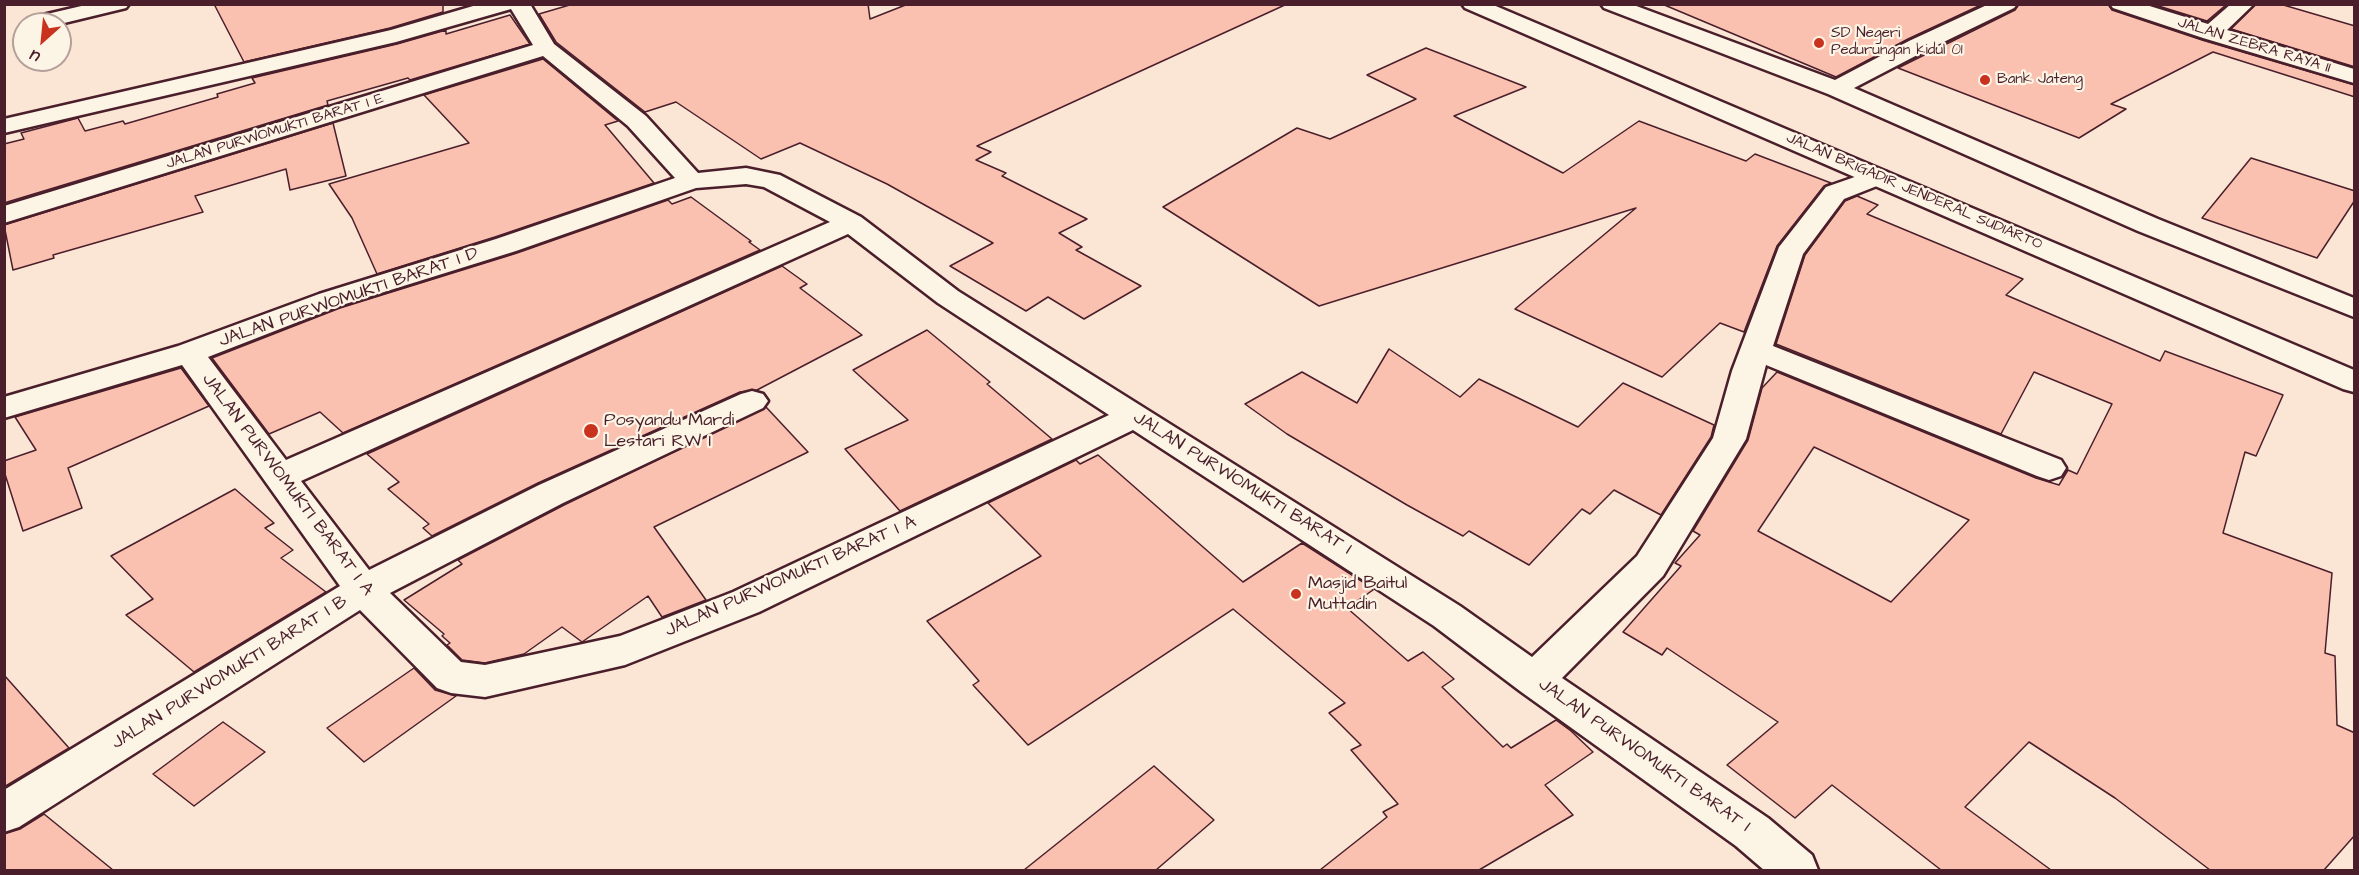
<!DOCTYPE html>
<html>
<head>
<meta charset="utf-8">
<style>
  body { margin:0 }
  #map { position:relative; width:2359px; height:875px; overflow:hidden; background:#fbe5d5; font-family:"Architects Daughter",sans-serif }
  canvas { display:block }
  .frame { position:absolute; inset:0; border:6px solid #4a1f2b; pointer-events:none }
  .north { position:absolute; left:12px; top:12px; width:60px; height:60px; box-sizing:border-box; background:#fcf5e5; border:2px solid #b59f9b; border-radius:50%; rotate:207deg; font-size:16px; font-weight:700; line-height:24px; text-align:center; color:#4a1f2b }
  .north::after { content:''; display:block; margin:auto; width:21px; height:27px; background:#c8321e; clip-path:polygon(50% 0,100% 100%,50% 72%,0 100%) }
</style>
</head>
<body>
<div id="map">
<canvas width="2359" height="875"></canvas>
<div class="frame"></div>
<div class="north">U</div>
</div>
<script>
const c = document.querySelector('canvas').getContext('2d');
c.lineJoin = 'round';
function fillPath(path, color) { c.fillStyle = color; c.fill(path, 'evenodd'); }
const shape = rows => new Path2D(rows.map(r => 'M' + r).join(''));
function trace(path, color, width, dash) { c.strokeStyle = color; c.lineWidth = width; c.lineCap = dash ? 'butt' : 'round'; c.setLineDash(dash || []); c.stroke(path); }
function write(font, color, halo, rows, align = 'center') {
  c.font = font + ' "Architects Daughter",sans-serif'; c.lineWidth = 4.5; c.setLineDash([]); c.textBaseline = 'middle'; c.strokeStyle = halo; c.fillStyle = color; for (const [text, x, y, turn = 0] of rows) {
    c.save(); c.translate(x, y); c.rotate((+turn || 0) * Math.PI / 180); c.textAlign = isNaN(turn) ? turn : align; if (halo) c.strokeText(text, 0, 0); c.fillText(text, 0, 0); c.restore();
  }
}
const building = shape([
  [214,4,443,4,443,12,390,28,244,62,214,4],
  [573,4,868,4,870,19,908,4,1287,4,977,146,991,152,976,160,1006,173,1002,176,1087,219,1059,233,1082,247,1076,250,1141,286,1084,319,1048,297,1026,311,950,266,993,243,887,184,800,143,761,159,676,102,645,112,556,42,539,14,573,4],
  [1662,4,1983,4,1908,39,1836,77,1662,4],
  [2019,4,2108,4,2112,10,2202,40,2355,85,2355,97,2213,52,2111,104,2126,109,2079,138,1898,68,2015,10,2019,4],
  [2152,4,2227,4,2207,21,2152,4],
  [2256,4,2280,4,2355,26,2355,67,2231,29,2256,4],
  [510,15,530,44,410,80,408,78,327,101,328,105,4,203,4,144,24,139,21,133,78,118,85,131,123,121,125,124,218,97,217,94,255,83,252,78,397,44,446,30,446,34,510,15],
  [1426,48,1526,87,1454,116,1563,173,1639,121,1746,161,1755,154,1831,183,1824,186,1777,246,1744,332,1720,323,1662,377,1515,309,1636,208,1319,306,1163,207,1297,128,1330,139,1416,99,1367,75,1426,48],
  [543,59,618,121,605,125,654,183,495,237,377,274,352,218,329,184,469,143,424,95,543,59],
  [333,123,346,176,290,190,286,169,195,196,203,212,53,255,54,258,13,270,4,225,333,123],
  [2251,158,2355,191,2355,200,2317,258,2202,218,2251,158],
  [1857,196,1878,205,1867,214,2023,279,2006,295,2160,361,2165,351,2283,395,2256,456,2245,452,2223,533,2332,573,2325,653,2335,656,2337,725,2355,733,2355,835,2324,870,2210,870,2115,798,2029,742,1965,807,2051,870,1941,870,1832,785,1795,818,1727,765,1778,722,1667,648,1662,655,1623,632,1681,566,1675,563,1700,535,1693,531,1748,440,1762,388,1777,372,2036,478,2059,485,2068,470,2077,474,2112,404,2034,372,2001,434,1776,344,1805,255,1845,201,1857,196],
  [1814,447,1969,520,1891,602,1758,531,1814,447],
  [691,197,751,241,749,242,760,250,343,433,320,412,269,434,212,358,340,308,517,253,668,200,672,204,691,197],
  [782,266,807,284,800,288,862,335,757,390,740,392,538,483,432,536,423,528,429,524,388,489,399,482,367,454,782,266],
  [927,330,990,382,987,384,1052,439,900,511,845,449,908,420,853,370,927,330],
  [1389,349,1460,397,1479,379,1578,427,1623,383,1714,425,1711,437,1661,515,1614,490,1590,514,1582,509,1529,565,1469,531,1463,536,1407,505,1287,434,1245,404,1302,372,1357,403,1389,349],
  [181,368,209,406,68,468,82,508,23,531,4,471,4,461,36,450,15,417,181,368],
  [766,407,808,452,654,527,706,600,662,617,648,596,582,642,562,627,524,654,485,663,462,660,447,645,450,643,442,636,444,634,404,600,462,564,458,560,564,505,766,407],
  [1098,455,1243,582,1302,543,1363,582,1373,590,1347,608,1408,661,1423,652,1454,679,1442,687,1503,747,1507,744,1511,748,1556,720,1571,731,1593,752,1545,785,1573,815,1479,870,1320,870,1387,817,1383,812,1398,804,1351,750,1361,745,1329,713,1345,703,1233,609,1028,745,973,685,979,681,927,621,1041,556,988,503,1076,460,1080,464,1098,455],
  [235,489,274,523,265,528,293,550,281,558,326,592,194,672,126,615,153,599,111,556,235,489],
  [414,668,435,690,456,696,364,762,327,728,414,668],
  [4,675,69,748,4,787,4,675],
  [223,722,265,752,194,806,153,774,223,722],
  [1154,766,1214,820,1156,870,1024,870,1154,766],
  [44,814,113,870,4,870,4,834,20,829,44,814]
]);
const minor = shape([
  [90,4,129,4,126,8,60,24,27,23,30,18,90,4],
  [480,4,530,4,554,44,646,116,698,173,746,168,780,175,861,217,958,291,1460,606,1532,657,1637,556,1713,438,1732,371,1779,247,1826,187,1869,172,1878,169,1887,172,1891,177,1887,182,1844,199,1803,254,1773,346,2061,460,2066,468,2061,476,2049,480,2037,476,1766,365,1746,439,1663,576,1562,678,1768,818,1812,855,1818,870,1764,870,1736,846,1520,691,1434,626,1133,430,759,612,625,665,485,697,451,693,437,688,360,610,19,827,4,832,4,790,340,586,182,365,4,418,4,397,178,346,319,294,496,239,675,178,628,126,543,56,4,223,4,206,533,45,511,9,396,42,4,133,4,119,391,30,480,4],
  [746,184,764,187,830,222,286,460,208,357,339,306,516,251,696,188,746,184],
  [848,234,938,303,1109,415,733,592,620,636,485,665,461,662,390,593,563,503,763,408,768,401,763,394,752,391,741,394,539,485,369,570,301,481,848,234],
  [1601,4,1631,4,1835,80,1909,41,1989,4,2017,4,2014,8,1925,51,1854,88,2158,219,2354,298,2354,317,2138,231,1828,94,1604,8,1601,4],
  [2110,4,2143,4,2208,24,2231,4,2254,4,2227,30,2354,69,2354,83,2203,38,2113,8,2110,4]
]);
const primary = shape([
  [1462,4,1491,4,2354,370,2354,392,2343,389,1465,8,1462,4]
]);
const markers = [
  [1819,43,6,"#c8321e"],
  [1985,80,6,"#c8321e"],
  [591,431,8,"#c8321e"],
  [1296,594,6,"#c8321e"]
];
const farPoinames = [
  ["SD Negeri",1831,34],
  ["Pedurungan kidul 01",1831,51],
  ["Bank Jateng",1997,80]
];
const farStreetnames = [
  ["JALAN ZEBRA RAYA II",2254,46,17],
  ["JALAN PURWOMUKTI BARAT I E",275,132,-17],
  ["JALAN BRIGADIR JENDERAL SUDIARTO",1914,192,23]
];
const streetNames = [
  ["JALAN PURWOMUKTI BARAT I D",349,298,-19],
  ["JALAN PURWOMUKTI BARAT I",1242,484,32],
  ["JALAN PURWOMUKTI BARAT I A",287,485,53],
  ["JALAN PURWOMUKTI BARAT I A",791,577,-24],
  ["JALAN PURWOMUKTI BARAT I B",230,673,-32],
  ["JALAN PURWOMUKTI BARAT I",1644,756,35]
];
const poiNames = [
  ["Posyandu Mardi",604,421],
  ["Lestari RW I",604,442],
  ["Masjid Baitul",1308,584],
  ["Muttadin",1308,605]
];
fillPath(building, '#fac1b0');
trace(building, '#4a1f2b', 1.5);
trace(minor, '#4a1f2b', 5);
trace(primary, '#4a1f2b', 5);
fillPath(minor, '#fcf5e5');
fillPath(primary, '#fcf5e5');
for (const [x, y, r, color] of markers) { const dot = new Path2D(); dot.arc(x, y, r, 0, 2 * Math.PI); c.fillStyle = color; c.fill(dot); trace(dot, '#fcf5e5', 2); }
write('15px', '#4a1f2b', '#fcf5e5', farPoinames, 'left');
write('15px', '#4a1f2b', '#fcf5e5', farStreetnames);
write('18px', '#4a1f2b', '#fcf5e5', streetNames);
write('18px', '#4a1f2b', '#fcf5e5', poiNames, 'left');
</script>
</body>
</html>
